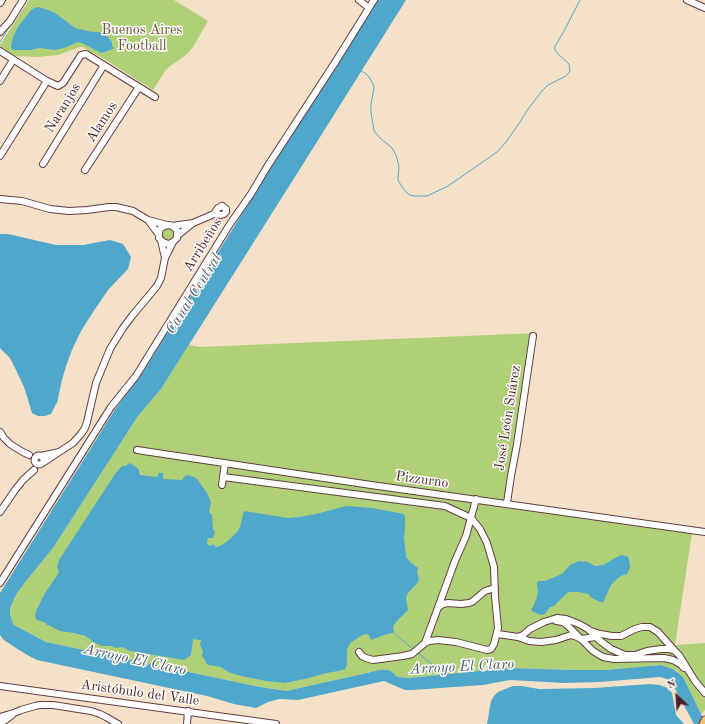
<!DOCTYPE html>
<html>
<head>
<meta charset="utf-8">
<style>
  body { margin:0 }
  #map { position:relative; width:705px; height:724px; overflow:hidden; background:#f4e1c7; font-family:"Old Standard TT",serif }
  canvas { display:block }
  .north { position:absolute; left:657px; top:676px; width:40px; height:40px; -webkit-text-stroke:3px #fdfcf7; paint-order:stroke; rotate:335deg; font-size:11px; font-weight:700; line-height:16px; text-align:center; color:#4a1f2b }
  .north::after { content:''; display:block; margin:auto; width:14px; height:18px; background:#4a1f2b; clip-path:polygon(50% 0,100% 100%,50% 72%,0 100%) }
</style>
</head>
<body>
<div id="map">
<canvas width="705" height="724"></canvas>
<div class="north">N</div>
</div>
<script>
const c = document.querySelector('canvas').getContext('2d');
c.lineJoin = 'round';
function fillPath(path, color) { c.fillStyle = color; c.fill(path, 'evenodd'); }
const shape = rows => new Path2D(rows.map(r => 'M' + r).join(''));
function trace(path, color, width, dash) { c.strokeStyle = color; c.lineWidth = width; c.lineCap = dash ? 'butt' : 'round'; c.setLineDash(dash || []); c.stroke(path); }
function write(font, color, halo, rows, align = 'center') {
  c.font = font + ' "Old Standard TT",serif'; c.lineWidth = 3; c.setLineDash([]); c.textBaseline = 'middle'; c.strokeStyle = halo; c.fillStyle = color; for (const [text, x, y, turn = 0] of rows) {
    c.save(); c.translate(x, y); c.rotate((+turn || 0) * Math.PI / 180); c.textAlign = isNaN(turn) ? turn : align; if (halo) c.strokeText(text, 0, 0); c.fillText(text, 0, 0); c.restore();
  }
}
const green = shape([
  [29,0,174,0,208,21,193,47,189,52,182,58,170,66,165,71,153,90,106,60,83,47,80,47,58,55,37,57,15,56,2,48,0,45],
  [169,227,177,233,172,242,163,240,161,233,162,230],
  [537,333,509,507,692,533,675,645,705,643,705,710,701,714,683,677,673,669,661,665,605,670,574,670,509,668,409,678,398,677,392,673,370,672,286,691,260,687,46,642,14,625,12,621,10,614,10,609,13,601,17,593,35,570,53,548,138,416,161,389,189,345,199,347]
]);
const water = shape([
  [376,0,406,0,310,153,161,389,138,416,53,548,35,570,17,593,13,601,10,609,10,614,12,621,14,625,46,642,260,687,286,691,380,670,387,670,391,671,395,675,398,677,409,678,509,668,574,670,605,670,661,665,673,669,683,677,705,722,705,724,694,724,672,683,667,679,660,677,600,682,564,683,510,680,483,685,412,690,405,690,384,681,298,700,279,699,268,702,256,708,234,704,207,696,37,660,29,656,16,648,4,640,0,635,0,593,116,408,143,372],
  [38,7,48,10,55,13,75,28,87,31,104,33,106,34,112,42,112,46,114,48,113,49,101,53,84,44,78,42,64,48,54,50,40,48,30,50,12,50,11,47,13,37,18,27,31,10,34,8],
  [0,234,8,234,56,245,83,245,110,240,123,244,131,257,128,269,108,290,93,312,81,331,72,350,66,366,62,380,57,403,56,404,51,414,45,416,38,416,32,413,29,403,24,387,16,370,10,358,0,348],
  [130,463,136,467,139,470,139,473,140,475,157,477,159,473,163,473,163,479,182,480,184,477,187,475,194,477,198,480,207,493,211,502,209,512,212,515,213,530,215,531,213,538,208,538,207,544,211,546,212,544,215,545,215,547,217,547,222,545,230,539,237,532,240,527,244,511,288,518,300,517,309,515,316,514,346,506,372,508,404,514,405,518,405,529,404,537,406,557,410,562,418,568,417,573,419,579,418,582,408,593,406,598,408,610,396,622,393,627,394,632,393,633,391,633,387,634,371,640,369,635,365,634,361,636,350,643,347,650,347,665,345,669,343,670,322,674,309,678,285,683,266,681,241,676,228,672,221,667,209,665,206,664,205,660,202,656,203,651,200,645,201,640,199,640,193,639,191,655,184,660,130,651,122,647,116,648,111,646,102,646,93,642,86,636,74,633,60,631,50,626,47,625,46,623,37,620,35,617,36,611,45,593,58,574,59,571,57,568,59,560,115,474,122,466,126,466],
  [622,555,628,557,629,559,630,567,628,572,627,574,621,576,618,578,611,585,604,600,604,602,600,602,592,598,588,594,578,592,570,592,567,593,555,605,552,607,550,607,545,614,540,615,532,611,531,610,533,607,537,597,538,590,537,587,537,582,539,581,545,581,562,574,570,565,579,561,588,562,595,566,603,565,609,562,613,559],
  [650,684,659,685,668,688,672,693,676,715,684,724,487,724,491,701,494,696,498,692,505,689,513,686,522,686,539,689,594,688]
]);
const stream = shape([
  [0,42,11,24],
  [361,71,365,73,369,77,373,84,374,88,371,104,371,112,374,131,380,138,392,148,396,155,399,166,398,179,399,182,405,191,410,195,414,196,427,196,448,186,497,152,506,142,520,122,528,109,542,91,548,85,566,76,570,71,569,64,558,54,555,50,555,46,563,33,580,0],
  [394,633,414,650],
  [418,653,445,675]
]);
const minor = shape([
  [359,0,369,8],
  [687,0,705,8],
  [0,3,2,0],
  [0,32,10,21,23,0],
  [0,51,47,81,58,86,63,83,81,55,86,54,155,97],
  [0,81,13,60],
  [0,156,47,81],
  [43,164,104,65],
  [85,170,139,87],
  [0,199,22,201,50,209,69,211,87,210,109,207,116,207,133,211,148,220],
  [222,206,226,209,226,212,224,214,221,215,214,214,218,208,222,206],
  [193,223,214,214],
  [172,226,177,230,177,238,173,242,171,243,168,244,163,242,159,238,159,232,160,229,164,226,170,225,172,226,193,223,177,236],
  [159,235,148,220,167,225],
  [161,240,165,258,173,242],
  [0,432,4,438,10,444,21,451,29,455],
  [137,450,371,485,705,532],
  [59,452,73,443,81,434,85,428,87,422,96,383,110,349,123,328,132,316,157,286,161,278,165,258],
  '34.5 460a4.5 4.5 0 1 1 9 0a4.5 4.5 0 1 1-9 0Z',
  [41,456,59,452,44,462],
  [223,477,445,506,471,518,480,529,487,543,494,567,495,596,498,628,494,644,491,649,487,650,456,642,438,640,429,641,425,643],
  [222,485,225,463],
  [507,503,511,476,517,444,533,336],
  [0,512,15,490,23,480,34,470],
  [0,583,111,407,136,376,230,224,251,194,267,167,336,61,374,0],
  [438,608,443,604,448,603,461,604,469,603,472,602,485,591,495,588],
  [556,621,563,622,568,626,581,639,596,637],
  [591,631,600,634,612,636,621,636,635,629,642,627,650,627,658,632,674,650],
  [498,634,518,637,523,635,530,629,544,622,557,618,566,619,579,624,588,629,599,640,611,649,625,655,635,655,647,651,661,649,669,649,675,651,679,655,695,681,705,693],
  [518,637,529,641,541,642,556,640,571,635,575,636,581,639,593,651,603,657,614,659,664,658,673,660,680,664,684,668],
  [359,652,362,656,366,658,373,660,403,656,412,654,425,643,455,561,466,536,476,499],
  [0,686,276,724],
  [0,717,14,713,21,710,35,706,40,705,53,705,91,711,100,714,106,717,118,724],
  [0,724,12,715],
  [187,724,188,711]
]);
const major = shape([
  [703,724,705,720]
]);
const parkNames = [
  ["Buenos Aires",142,30],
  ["Football",142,46]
];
const streetNames = [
  ["Naranjos",63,108,-58],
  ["Alamos",102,122,-57],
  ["Arribeños",203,245,-58],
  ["José León Suárez",508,418,-81],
  ["Pizzurno",422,480,8],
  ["Aristóbulo del Valle",140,693,8]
];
const waterNames = [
  ["Canal Central",194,294,-58],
  ["Arroyo El Claro",135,660,12],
  ["Arroyo El Claro",462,667,-3]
];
fillPath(green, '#b0d078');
fillPath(water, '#4fa7cc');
trace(stream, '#4fa7cc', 1);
trace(minor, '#643c42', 8);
trace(major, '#643c42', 9);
trace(minor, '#fff', 6);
trace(major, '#f7c06c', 7);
write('14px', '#695442', '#fdfcf7', parkNames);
write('14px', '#4a1f2b', '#fdfcf7', streetNames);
write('italic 15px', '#4c5c73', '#fdfcf7', waterNames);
</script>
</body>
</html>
